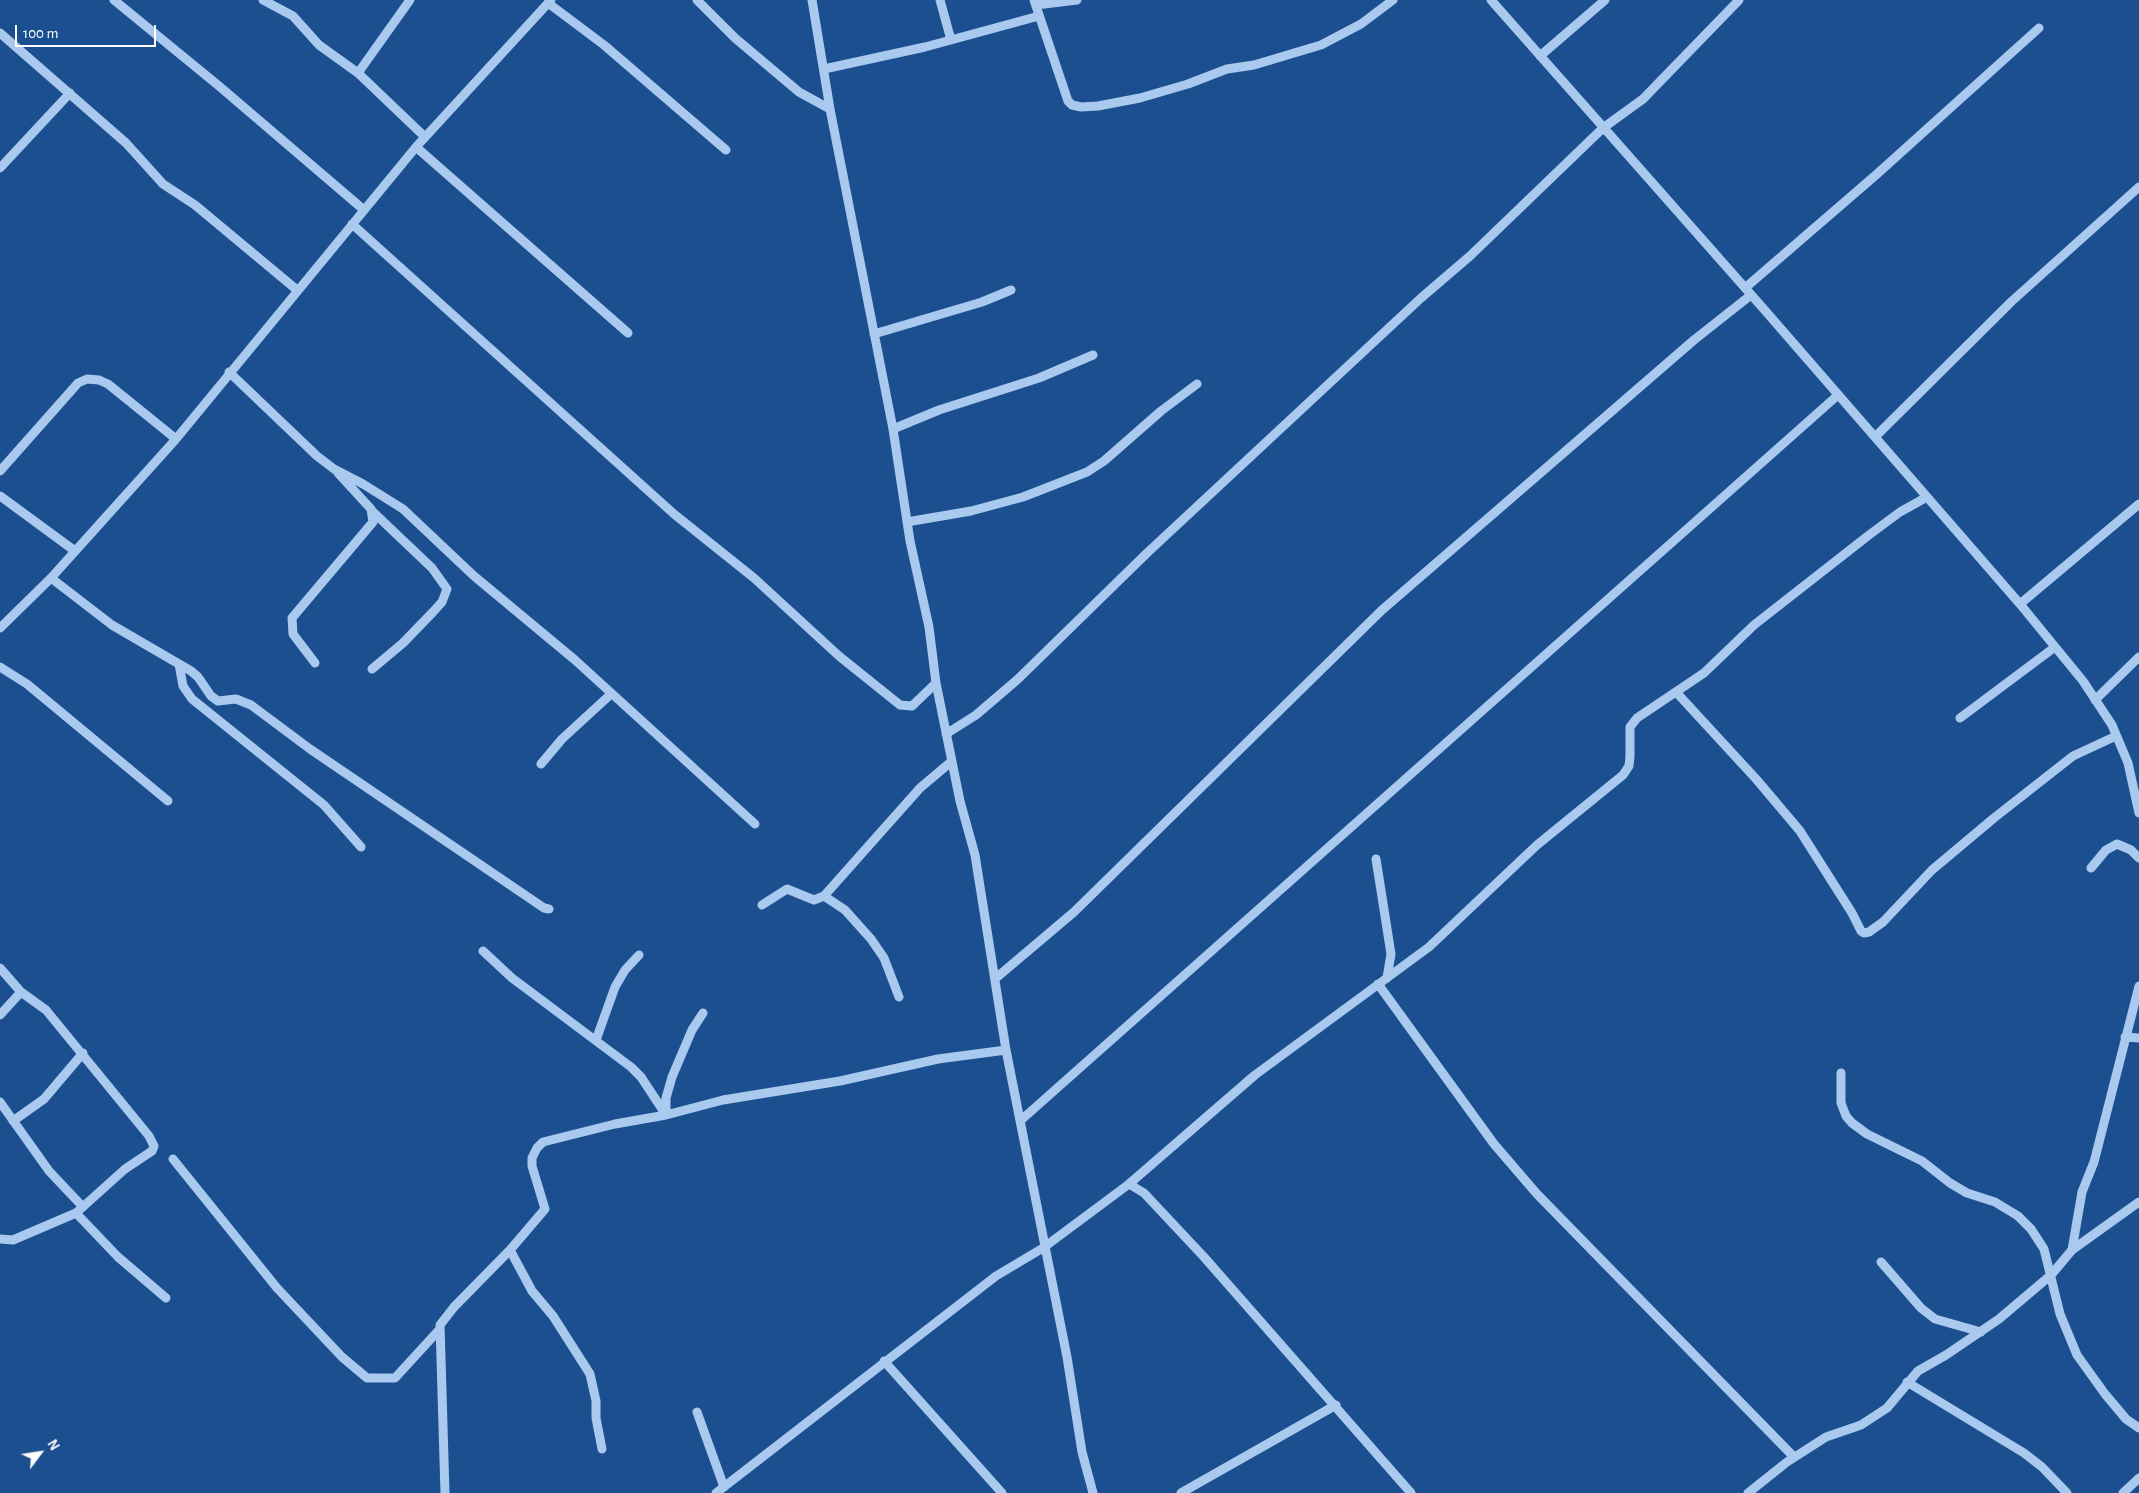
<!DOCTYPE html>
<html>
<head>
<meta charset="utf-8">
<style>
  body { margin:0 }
  #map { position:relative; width:2139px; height:1493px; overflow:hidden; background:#1b4f8f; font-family:"Alegreya Sans",sans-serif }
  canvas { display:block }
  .north { position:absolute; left:15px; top:1428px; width:50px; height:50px; -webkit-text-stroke:4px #1b4f8f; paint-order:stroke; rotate:59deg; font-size:14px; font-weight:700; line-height:20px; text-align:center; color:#fff }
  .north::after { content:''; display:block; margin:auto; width:18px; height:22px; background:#fff; clip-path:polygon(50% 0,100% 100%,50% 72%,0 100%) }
  .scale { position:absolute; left:15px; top:25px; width:141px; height:22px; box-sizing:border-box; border:2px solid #fff; border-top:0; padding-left:6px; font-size:15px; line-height:18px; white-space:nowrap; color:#fff; -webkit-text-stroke:4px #1b4f8f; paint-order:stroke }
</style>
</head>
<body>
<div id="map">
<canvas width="2139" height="1493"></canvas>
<div class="north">N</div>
<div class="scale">100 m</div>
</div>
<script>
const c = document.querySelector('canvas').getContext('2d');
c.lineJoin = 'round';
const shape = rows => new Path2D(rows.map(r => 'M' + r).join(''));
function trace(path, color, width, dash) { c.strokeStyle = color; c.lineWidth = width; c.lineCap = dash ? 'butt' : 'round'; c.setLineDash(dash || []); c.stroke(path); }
const minor = shape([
  [114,0,219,86,364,210],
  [263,0,293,16,319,45,358,73],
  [410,0,358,73,425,137],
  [697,0,735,38,799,92,830,109],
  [812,0,830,109,893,429,910,541,929,627,936,683,960,801,975,855,1006,1050,1067,1357,1082,1452,1093,1493],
  [940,0,951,40],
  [1034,0,1068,101,1072,105,1081,107,1098,106,1140,98,1188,84,1227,69,1254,65,1321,45,1361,24,1393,0],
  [1491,0,1762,307,2020,604,2083,681,2112,725,2128,763,2139,813],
  [548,3,604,45,726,150],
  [1036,5,1077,0],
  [0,33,126,143,163,184,195,205,297,290],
  [1540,56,1605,0],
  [824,69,925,47,1039,16],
  [416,147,628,333],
  [0,168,70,93],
  [352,224,674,514,754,578,839,656,900,705,912,706,936,683],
  [1745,288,1877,174,2039,28],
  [874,334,982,302,1011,290],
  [229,372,317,456,334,469,363,484,403,509,474,576,575,660,755,824],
  [893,429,939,410,1039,378,1093,355],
  [1875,437,2012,301,2139,187],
  [0,471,78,383,87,379,99,380,108,384,176,439],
  [0,496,75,551],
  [371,510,432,568,447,589,442,602,433,612,403,643,372,669],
  [907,522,971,511,1023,497,1087,472,1104,461,1161,411,1197,384],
  [51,578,112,625,191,671,198,677,211,696,218,701,236,699,251,705,310,749,544,908,549,909],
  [2020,604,2139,504],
  [0,628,51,578,176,439,416,147,551,0],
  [315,663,293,634,292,618,373,522,371,509,338,473],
  [179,664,183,686,192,699,324,805,361,847],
  [0,667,27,684,168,801],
  [1676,692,1757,780,1800,831,1852,913,1861,931,1864,933,1869,932,1883,922,1932,870,1994,818,2073,756,2116,736],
  [2095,700,2139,657],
  [1960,718,2055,647],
  [946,734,976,715,1018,679,1147,553,1421,298,1470,256,1603,128,1643,99,1739,0],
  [541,764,562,739,611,694],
  [1376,859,1391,954,1387,978],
  [2091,868,2106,850,2117,844,2131,850,2139,858],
  [824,896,845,910,871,939,884,958,899,997],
  [762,905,787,889,814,900,824,896,920,788,952,761],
  [483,951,512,978,631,1067,641,1077,666,1115,666,1098,672,1077,692,1030,703,1013],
  [0,968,21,992,46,1010,149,1136,154,1146,152,1151,125,1169,76,1213,13,1240,0,1239],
  [996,978,1074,912,1382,610,1694,340,1751,295],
  [1378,984,1494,1144,1537,1194,1794,1457],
  [0,1015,21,992],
  [2125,1037,2139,1038],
  [596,1040,615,987,625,970,639,955],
  [1841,1073,1841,1103,1846,1116,1852,1123,1867,1134,1922,1161,1950,1183,1967,1193,1995,1202,2018,1216,2031,1229,2044,1249,2060,1314,2077,1355,2105,1394,2126,1419,2139,1428],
  [0,1102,49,1171,83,1207],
  [13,1121,44,1099,83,1053],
  [1020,1121,1838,395],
  [173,1159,277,1288,342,1357,367,1378,395,1378,439,1330],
  [1129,1184,1255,1075,1429,947,1537,845,1623,775,1629,766,1630,756,1630,727,1637,718,1704,673,1754,625,1869,535,1900,512,1927,497],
  [76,1213,118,1257,166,1298],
  [510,1250,532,1291,553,1316,590,1374,596,1401,596,1418,602,1449],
  [2072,1250,2082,1192,2094,1162,2139,986],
  [1881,1262,1921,1308,1935,1319,1981,1332],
  [884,1361,1002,1493],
  [1907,1382,2024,1453,2042,1467,2067,1493],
  [697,1412,724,1487],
  [445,1493,440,1325,454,1307,510,1250,545,1209,532,1166,532,1158,537,1148,543,1142,615,1124,666,1115,723,1100,840,1081,938,1059,1006,1050],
  [716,1493,996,1276,1043,1248,1129,1184,1144,1193,1204,1257,1411,1493],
  [1181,1493,1336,1405],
  [1748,1493,1787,1462,1826,1437,1861,1425,1887,1408,1918,1371,1946,1355,1999,1319,2051,1275,2072,1250,2139,1202],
  [2123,1493,2139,1478]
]);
trace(minor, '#a9c9ee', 9);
</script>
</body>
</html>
